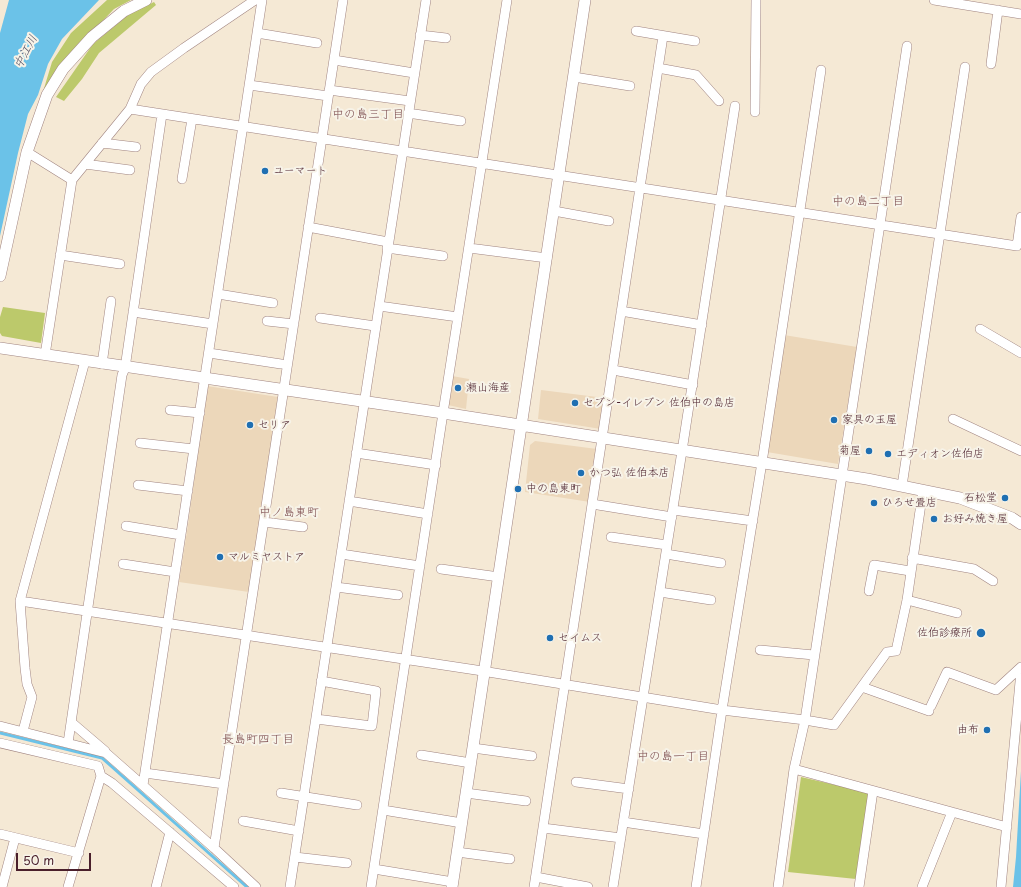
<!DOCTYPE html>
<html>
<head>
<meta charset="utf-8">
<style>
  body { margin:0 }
  #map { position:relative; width:1021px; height:887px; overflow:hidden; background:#f5e9d5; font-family:"Playpen Sans",sans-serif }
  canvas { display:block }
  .scale { position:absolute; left:16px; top:853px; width:75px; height:18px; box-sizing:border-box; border:2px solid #4a1f2b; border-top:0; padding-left:5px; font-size:12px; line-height:14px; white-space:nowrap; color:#4a1f2b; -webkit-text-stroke:3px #f7f3e8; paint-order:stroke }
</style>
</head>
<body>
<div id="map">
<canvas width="1021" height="887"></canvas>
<div class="scale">50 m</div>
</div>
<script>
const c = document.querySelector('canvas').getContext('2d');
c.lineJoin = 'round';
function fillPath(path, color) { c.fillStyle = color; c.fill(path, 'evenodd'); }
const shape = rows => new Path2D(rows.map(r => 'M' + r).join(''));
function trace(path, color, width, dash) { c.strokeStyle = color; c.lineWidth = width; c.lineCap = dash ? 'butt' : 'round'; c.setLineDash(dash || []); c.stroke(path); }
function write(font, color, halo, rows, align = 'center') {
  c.font = font + ' "Playpen Sans","Klee One",sans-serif'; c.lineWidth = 4; c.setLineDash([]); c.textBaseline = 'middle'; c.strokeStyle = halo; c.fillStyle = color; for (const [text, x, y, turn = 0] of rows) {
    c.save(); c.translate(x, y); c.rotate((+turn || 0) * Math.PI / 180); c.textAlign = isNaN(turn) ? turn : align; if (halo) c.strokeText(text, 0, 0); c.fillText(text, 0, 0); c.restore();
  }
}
const built = shape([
  [784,335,857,347,838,464,767,452],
  [452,376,469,379,466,409,448,405],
  [207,386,278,397,249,592,179,582,188,525],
  [541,390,605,398,601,429,538,419],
  [535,441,597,449,590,502,525,492,530,445]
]);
const green = shape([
  [107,0,131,0,114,9,73,52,42,95,52,62,71,33],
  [154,2,156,5,99,53,82,79,64,101,56,97,93,44,128,15],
  [3,307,45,313,41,343,2,336,0,333,0,317],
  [801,777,870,793,856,879,788,872]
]);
const water = shape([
  [9,0,99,0,62,39,48,64,38,95,28,114,18,153,0,236,0,33],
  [1021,771,1021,887,1013,887,1016,857]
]);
const stream = shape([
  [0,733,102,758,247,887]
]);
const minor = shape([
  [934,0,1021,14],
  [636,31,695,41],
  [257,33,317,43],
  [420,35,446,38],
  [334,60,414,73],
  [991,64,998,10],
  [658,68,696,75,719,101],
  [574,77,630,86],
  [249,85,328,96],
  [329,90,410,101],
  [130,109,1017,246,1021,217],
  [755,112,756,0],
  [408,113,461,121],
  [102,143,136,147],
  [27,152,72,180],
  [85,164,130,170],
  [182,179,192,119],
  [554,211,609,221],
  [308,227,388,242],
  [387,248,443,256],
  [469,248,547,258],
  [60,255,120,264],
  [218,294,273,303],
  [379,306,458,317],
  [621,311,702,325],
  [133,312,213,324],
  [320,318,375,326],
  [267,321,294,324],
  [980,329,1021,353],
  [209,353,281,364],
  [45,355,72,180,130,109,141,84,151,72,184,48,255,0],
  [102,364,111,301],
  [613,370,693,385],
  [170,410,200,413],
  [953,419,1021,451],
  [140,443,194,449],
  [356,453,436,465],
  [138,485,188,491],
  [902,486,965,67],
  [349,501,428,514],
  [592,504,672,517],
  [673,510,753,521],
  [264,522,303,527],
  [126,526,181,535],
  [611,537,667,545],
  [341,554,420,566],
  [666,554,721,563],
  [912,558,974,569,993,581],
  [123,564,175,572],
  [441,569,499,577],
  [336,587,398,595],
  [869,591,874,565,910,571],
  [660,592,711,600],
  [907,600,957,613],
  [20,601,476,670,722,710,805,720,834,725,887,652,896,651,907,600,923,490],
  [760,650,814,655],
  [862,687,929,711],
  [931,706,947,672,996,690,1021,667],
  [316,719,372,726,376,691,321,681],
  [71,722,105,751],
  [0,726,106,753,214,848,256,887],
  [23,731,32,697,27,684,25,668,20,601,85,361],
  [0,743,98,766,101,776,68,887],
  [68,743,122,375,125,368,162,114],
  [473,748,532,756],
  [421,755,471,763],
  [794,769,1007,827],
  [145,773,224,784],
  [101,776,112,783,234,887],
  [576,782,629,789],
  [143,785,262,0],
  [281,793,357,805],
  [466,793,526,801],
  [383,810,462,823],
  [243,821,299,831],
  [623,822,704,834],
  [543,828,621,838],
  [0,834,79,853],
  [214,848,343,0],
  [457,852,510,859],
  [295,857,347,863],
  [374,869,453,882],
  [536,877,588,887],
  [2,887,15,838],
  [156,887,170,832],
  [290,887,426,0],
  [371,887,443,413,507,0],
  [534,887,663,36],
  [613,887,682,451,735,106],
  [696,887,722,710,763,456,821,70],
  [778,887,794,769,805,720,907,46],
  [859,887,873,791],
  [922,887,952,812],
  [1001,887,1021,671]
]);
const tertiary = shape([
  [0,276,27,152,47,95,63,69,92,37,124,11,146,0],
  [0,348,443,413,867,479,960,498,1012,518,1021,524],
  [452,887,585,0]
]);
const markers = [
  [265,171,4,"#1f6fb2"],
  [458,388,4,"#1f6fb2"],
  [575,403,4,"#1f6fb2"],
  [834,420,4,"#1f6fb2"],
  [250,425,4,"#1f6fb2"],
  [869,451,4,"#1f6fb2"],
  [888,454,4,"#1f6fb2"],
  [581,473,4,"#1f6fb2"],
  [518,489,4,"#1f6fb2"],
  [1005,498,4,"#1f6fb2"],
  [874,503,4,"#1f6fb2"],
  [934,519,4,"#1f6fb2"],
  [220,557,4,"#1f6fb2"],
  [981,633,5,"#1f6fb2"],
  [550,638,4,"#1f6fb2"],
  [987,730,4,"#1f6fb2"]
];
const poiNames = [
  ["ユーマート",273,171],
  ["瀬山海産",466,388],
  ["セブン-イレブン 佐伯中の島店",583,403],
  ["家具の玉屋",842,420],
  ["セリア",258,425],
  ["菊屋",861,451,"right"],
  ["エディオン佐伯店",896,454],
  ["かつ弘 佐伯本店",589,473],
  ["中の島東町",526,489],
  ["石松堂",997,498,"right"],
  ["ひろせ畳店",882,503],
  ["お好み焼き屋",942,519],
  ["マルミヤストア",228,557],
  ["佐伯診療所",972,633,"right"],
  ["セイムス",558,638],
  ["由布",979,730,"right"]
];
const waterNames = [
  ["中江川",26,52,-62]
];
const neighbourhoodNames = [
  ["中の島三丁目",368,115],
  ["中の島二丁目",868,202],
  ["中ノ島東町",289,513],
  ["長島町四丁目",258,740],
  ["中の島一丁目",673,757]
];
fillPath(built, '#ecd7ba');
fillPath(green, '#bcc96b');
fillPath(water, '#6bc2e8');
trace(stream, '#6bc2e8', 3);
trace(minor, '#a08480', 10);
trace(tertiary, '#a08480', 12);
trace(minor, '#fff', 9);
trace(tertiary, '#fff', 11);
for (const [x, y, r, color] of markers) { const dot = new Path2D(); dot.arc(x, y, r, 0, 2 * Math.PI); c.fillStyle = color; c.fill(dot); trace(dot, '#f7f3e8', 1.5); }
write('11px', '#4a1f2b', '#f7f3e8', poiNames, 'left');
write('italic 12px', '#545064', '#f7f3e8', waterNames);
write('12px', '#7e4e50', '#f7f3e8', neighbourhoodNames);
</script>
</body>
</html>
